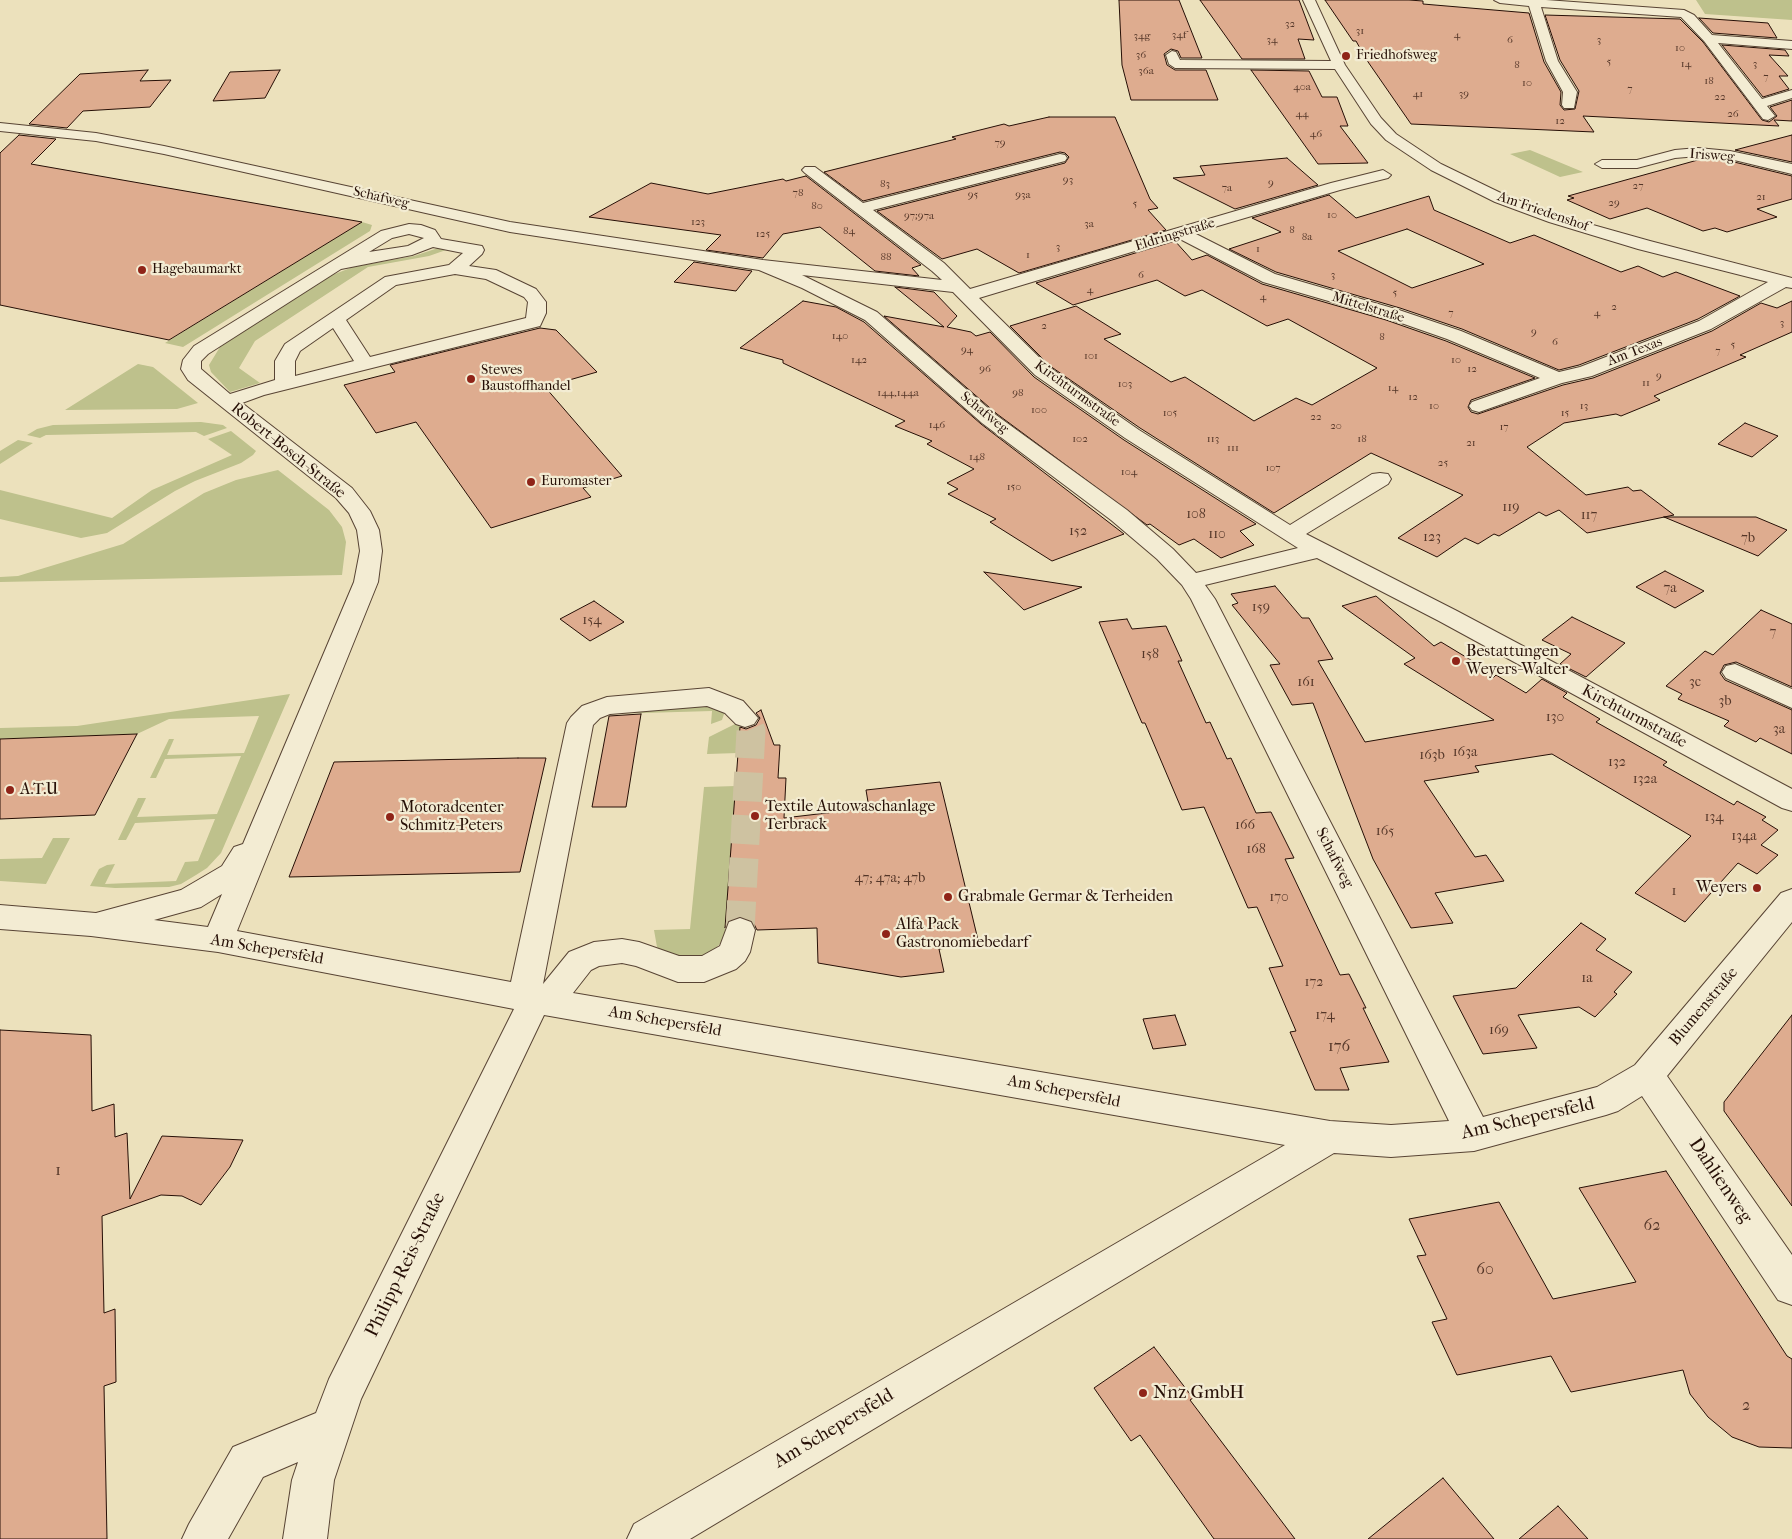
<!DOCTYPE html>
<html>
<head>
<meta charset="utf-8">
<style>
  body { margin:0 }
  canvas { display:block; background:#ece1bc }
</style>
</head>
<body>
<canvas width="1792" height="1539"></canvas>
<script>
const c = document.querySelector('canvas').getContext('2d');
c.lineJoin = 'round';
function fillPath(path, color) { c.fillStyle = color; c.fill(path, 'evenodd'); }
const shape = rows => new Path2D(rows.map(r => 'M' + r).join(''));
function trace(path, color, width, dash) { c.strokeStyle = color; c.lineWidth = width; c.lineCap = dash ? 'butt' : 'round'; c.setLineDash(dash || []); c.stroke(path); }
function write(font, color, halo, rows, align = 'center') {
  c.font = font + ' "IM FELL French Canon",serif'; c.lineWidth = 4.5; c.setLineDash([]); c.textBaseline = 'middle'; c.strokeStyle = halo; c.fillStyle = color; for (const [text, x, y, turn = 0] of rows) {
    c.save(); c.translate(x, y); c.rotate((+turn || 0) * Math.PI / 180); c.textAlign = isNaN(turn) ? turn : align; if (halo) c.strokeText(text, 0, 0); c.fillText(text, 0, 0); c.restore();
  }
}
const green = shape([
  [1696,0,1792,0,1792,20,1705,14],
  [1530,150,1583,172,1560,177,1510,154],
  [362,222,372,225,370,231,183,347,165,343],
  [438,248,446,250,429,256,368,267,255,341,239,368,260,383,230,392,211,372,209,365,220,347,327,277,353,267,414,256],
  [138,364,153,367,198,403,177,409,65,410],
  [201,422,223,425,227,428,204,436,196,432,46,435,40,438,27,435,37,429,53,425],
  [231,431,256,451,253,455,241,463,195,481,175,491,107,533,81,538,0,519,0,490,112,518,152,490,232,455,208,439],
  [18,440,33,443,0,464,0,451],
  [278,470,329,510,342,527,346,542,342,575,0,582,0,577,18,576,123,544,204,493,236,480],
  [290,694,221,853,207,868,196,875,181,884,169,887,115,888,90,886,99,869,107,865,115,864,105,884,176,881,185,862,198,861,215,819,135,823,126,840,118,840,138,798,146,798,137,817,217,814,241,756,165,759,156,778,150,778,169,739,174,739,167,755,244,753,259,716,169,719,137,734,0,739,0,728,77,726],
  [702,702,725,711,722,720,711,724,712,711,609,714],
  [737,723,740,726,738,753,707,754,709,737],
  [736,786,725,930,728,931,723,941,708,955,683,959,664,952,657,947,654,930,690,929,704,787],
  [53,838,70,838,46,884,0,881,0,859,42,858]
]);
const building = shape([
  [1119,0,1179,0,1202,58,1181,58,1178,51,1171,49,1164,54,1167,65,1175,70,1206,70,1218,100,1131,100,1122,65,1119,0],
  [1200,0,1299,0,1314,40,1298,39,1305,59,1242,59,1200,0],
  [1325,0,1409,0,1423,1,1423,4,1529,13,1544,62,1561,92,1560,105,1564,110,1575,109,1579,91,1560,60,1545,15,1680,19,1703,42,1762,120,1769,122,1777,116,1770,107,1792,100,1792,121,1774,120,1779,126,1583,116,1594,132,1411,124,1366,59,1356,41,1353,41,1325,0],
  [1699,18,1768,23,1777,38,1713,33,1699,18],
  [1722,45,1785,50,1789,56,1769,55,1788,76,1779,76,1789,89,1763,97,1722,45],
  [148,70,140,81,171,80,150,107,83,111,67,128,29,124,80,74,148,70],
  [280,70,265,98,213,101,230,72,280,70],
  [1251,70,1309,71,1322,97,1337,97,1348,126,1340,126,1368,163,1318,164,1251,70],
  [1049,117,1115,117,1150,199,1158,208,1148,210,1166,230,1019,273,977,249,942,259,877,211,1065,163,1069,157,1065,153,1060,152,863,201,824,172,956,139,952,137,1004,124,1009,126,1049,117],
  [19,135,56,139,31,164,362,222,169,340,0,305,0,153,19,135],
  [1792,135,1792,162,1735,150,1792,135],
  [1287,158,1318,185,1235,209,1173,178,1205,175,1200,166,1287,158],
  [1705,158,1730,161,1792,176,1792,199,1757,209,1777,217,1727,232,1715,228,1703,231,1647,208,1610,219,1567,200,1574,198,1568,196,1705,158],
  [806,176,921,265,912,268,919,276,875,271,820,227,783,234,763,258,706,250,721,235,589,217,651,183,708,194,783,179,786,181,806,176],
  [1329,195,1356,218,1429,196,1434,210,1510,243,1534,235,1621,272,1638,266,1663,277,1676,272,1740,296,1698,319,1579,365,1559,370,1462,329,1400,308,1276,272,1229,249,1281,232,1252,218,1329,195],
  [1407,229,1484,264,1412,288,1338,251,1407,229],
  [1175,241,1192,260,1207,255,1262,284,1386,320,1446,341,1535,378,1471,400,1468,407,1471,412,1478,414,1563,385,1593,378,1712,331,1761,303,1777,308,1792,301,1792,332,1740,355,1746,357,1654,396,1660,400,1621,416,1616,414,1564,423,1527,447,1586,495,1628,487,1633,491,1641,490,1674,515,1587,533,1559,510,1546,516,1539,512,1499,536,1494,534,1478,544,1465,538,1437,557,1398,538,1463,495,1371,453,1274,513,1140,428,1050,366,1010,326,1076,306,1121,334,1104,339,1171,382,1185,377,1254,421,1296,398,1312,405,1377,368,1288,319,1267,326,1202,290,1185,296,1157,280,1073,305,1036,283,1175,241],
  [694,262,752,271,736,291,674,282,694,262],
  [895,287,934,292,957,316,947,327,971,332,976,336,990,332,1034,377,1124,440,1256,524,1240,531,1254,545,1221,558,1194,539,1179,545,1150,524,1147,525,997,414,884,316,944,327,895,287],
  [803,301,836,307,864,322,981,424,1124,534,1052,561,990,522,996,519,948,494,958,489,947,483,974,469,927,444,932,441,895,426,905,421,783,363,783,360,740,348,803,301],
  [540,328,556,330,597,372,545,387,622,476,583,488,591,497,491,528,416,422,376,433,344,385,395,372,390,365,540,328],
  [1745,423,1778,436,1752,457,1718,444,1745,423],
  [1664,517,1756,517,1787,530,1758,556,1664,517],
  [1665,571,1704,591,1675,608,1636,587,1665,571],
  [984,572,1082,587,1024,610,984,572],
  [1275,586,1302,618,1309,618,1333,659,1318,661,1365,742,1494,720,1404,664,1415,658,1342,606,1376,596,1434,646,1441,642,1489,671,1493,678,1496,675,1526,693,1542,679,1567,693,1563,697,1600,719,1596,722,1667,762,1663,765,1734,805,1737,801,1766,817,1762,820,1778,830,1761,845,1778,855,1757,874,1738,863,1685,922,1635,893,1691,836,1552,754,1475,766,1479,772,1424,781,1475,857,1486,855,1504,881,1435,893,1453,923,1411,928,1373,859,1313,703,1292,705,1270,665,1280,664,1232,605,1238,603,1231,594,1275,586],
  [594,601,624,622,590,641,560,619,594,601],
  [1761,610,1792,624,1792,687,1736,662,1724,665,1720,673,1725,680,1792,710,1792,754,1760,738,1756,742,1724,726,1729,721,1678,699,1682,694,1666,686,1705,651,1713,655,1761,610],
  [1572,617,1625,643,1586,677,1560,664,1571,654,1542,640,1572,617],
  [1127,619,1132,629,1166,626,1182,661,1178,661,1206,723,1210,722,1227,759,1231,758,1256,813,1271,812,1294,858,1285,859,1340,975,1349,974,1366,1008,1363,1008,1389,1062,1340,1068,1349,1090,1315,1090,1290,1032,1296,1031,1269,968,1283,966,1257,907,1248,908,1204,807,1182,810,1145,723,1142,723,1099,622,1127,619],
  [761,710,774,745,780,745,778,778,786,778,784,818,869,808,866,790,940,782,979,944,939,949,944,972,901,977,818,963,817,928,757,930,752,920,739,916,728,920,725,928,740,727,746,729,756,725,760,718,756,713,761,710],
  [641,714,626,807,592,807,609,716,641,714],
  [137,734,95,815,0,819,0,739,137,734],
  [518,758,546,758,520,872,289,877,334,762,518,758],
  [1581,923,1606,939,1596,950,1632,972,1614,992,1617,994,1595,1017,1579,1007,1518,1015,1537,1048,1483,1054,1453,996,1516,988,1581,923],
  [1175,1015,1186,1045,1153,1049,1143,1019,1175,1015],
  [1792,1015,1792,1206,1724,1111,1724,1102,1792,1015],
  [0,1030,91,1035,92,1111,114,1104,115,1137,127,1133,130,1199,162,1136,243,1140,230,1167,201,1205,182,1196,161,1195,102,1216,104,1313,115,1309,116,1382,104,1386,107,1539,0,1539,0,1030],
  [1666,1171,1787,1356,1792,1359,1792,1448,1759,1447,1732,1437,1708,1417,1690,1394,1683,1370,1571,1392,1551,1356,1457,1375,1432,1322,1447,1319,1417,1256,1426,1255,1409,1219,1499,1202,1553,1299,1636,1282,1579,1188,1666,1171],
  [1154,1347,1193,1398,1190,1400,1295,1539,1214,1539,1140,1435,1131,1441,1094,1388,1154,1347],
  [1443,1478,1494,1539,1368,1539,1443,1478],
  [1558,1506,1588,1539,1519,1539,1558,1506]
]);
const minorTunnel = shape([
  [740,930,751,731,745,718]
]);
const minor = shape([
  [1303,0,1315,0,1345,65,1381,118,1396,134,1441,164,1507,196,1561,216,1650,241,1792,278,1792,288,1786,287,1711,329,1592,376,1562,383,1479,412,1472,410,1469,406,1472,402,1540,378,1447,339,1387,318,1263,282,1178,238,979,298,1049,367,1139,430,1290,525,1372,474,1380,473,1388,474,1391,479,1388,484,1306,534,1457,611,1792,789,1792,811,1782,808,1439,621,1317,558,1205,585,1215,599,1483,1117,1597,1087,1635,1065,1781,893,1792,889,1792,922,1667,1076,1792,1255,1792,1305,1778,1300,1642,1096,1618,1111,1606,1115,1474,1151,1391,1157,1334,1153,690,1539,627,1539,634,1524,1285,1145,544,1015,361,1399,334,1480,327,1539,283,1539,292,1480,298,1462,263,1477,228,1539,182,1539,189,1524,233,1447,316,1413,329,1379,514,1009,218,952,91,936,0,929,0,905,96,913,181,890,222,866,234,847,243,844,354,582,360,551,357,530,349,513,336,498,188,380,181,369,183,360,194,346,381,231,409,224,421,225,435,230,441,239,482,246,484,250,482,254,469,266,496,270,536,289,546,302,546,313,540,326,264,395,242,403,352,488,370,511,379,530,382,551,378,582,237,931,511,982,567,723,571,717,582,706,607,697,709,688,743,701,758,718,754,724,745,727,736,724,725,713,707,706,610,714,600,718,593,725,543,984,569,952,594,942,622,939,639,942,679,956,702,956,720,946,729,922,740,918,751,922,755,930,750,952,745,961,736,969,704,982,678,982,636,966,622,963,599,966,591,970,573,993,1330,1121,1391,1125,1449,1121,1191,599,1182,585,1157,559,1111,520,982,423,865,320,802,288,759,270,510,232,164,154,96,141,0,131,0,123,96,133,164,146,510,222,763,260,942,280,932,271,805,173,802,170,805,167,815,167,863,203,1060,154,1065,155,1067,158,1065,161,873,210,944,263,970,289,1331,183,1383,170,1391,175,1388,178,1340,190,1194,233,1275,274,1399,310,1461,331,1559,372,1580,367,1699,321,1768,282,1638,249,1549,222,1495,202,1431,170,1386,140,1371,124,1335,69,1175,68,1169,64,1166,55,1172,51,1176,52,1180,60,1331,61,1303,0],
  [409,234,424,238,408,246,369,252,392,238,409,234],
  [433,247,463,253,449,265,385,277,285,344,275,361,275,380,230,394,201,369,201,361,208,354,341,269,412,255,433,247],
  [455,274,486,279,524,297,528,302,526,318,370,357,346,320,396,285,455,274],
  [802,275,953,292,1035,375,1125,438,1298,548,1196,573,1173,549,1127,510,996,415,877,312,802,275],
  [333,328,354,361,295,376,295,361,300,351,333,328],
  [222,894,208,927,154,920,201,907,222,894],
  [1494,0,1546,0,1684,10,1694,15,1712,35,1792,41,1792,49,1718,43,1762,99,1792,90,1792,98,1767,106,1775,116,1768,120,1763,119,1704,41,1681,17,1541,7,1558,61,1577,92,1574,108,1564,108,1562,105,1563,92,1546,61,1529,6,1500,3,1494,0],
  [1698,148,1730,151,1792,164,1792,174,1730,159,1698,156,1675,158,1637,168,1602,168,1595,164,1602,160,1637,160,1675,150,1698,148],
  [1735,664,1792,689,1792,708,1726,678,1722,672,1726,666,1735,664]
]);
const markers = [
  [1346,56,5,"#8f2418"],
  [142,270,5,"#8f2418"],
  [471,379,5,"#8f2418"],
  [531,482,5,"#8f2418"],
  [1456,661,5,"#8f2418"],
  [10,790,5,"#8f2418"],
  [755,816,5,"#8f2418"],
  [390,817,5,"#8f2418"],
  [1757,888,5,"#8f2418"],
  [948,897,5,"#8f2418"],
  [886,934,5,"#8f2418"],
  [1143,1393,5,"#8f2418"]
];
const farNumbernames = [
  ["32",1290,24],
  ["31",1360,31],
  ["34f",1179,35],
  ["4",1457,35],
  ["34g",1142,36],
  ["34",1272,40],
  ["6",1510,40],
  ["3",1599,40],
  ["10",1680,48],
  ["36",1141,55],
  ["5",1609,62],
  ["14",1686,64],
  ["3",1755,64],
  ["8",1517,65],
  ["36a",1146,71],
  ["7",1766,77],
  ["18",1709,81],
  ["10",1527,83],
  ["40a",1302,87],
  ["7",1630,89],
  ["41",1418,94],
  ["39",1464,94],
  ["22",1720,97],
  ["44",1302,114],
  ["26",1733,114],
  ["12",1560,121],
  ["46",1316,134],
  ["79",1000,143],
  ["93",1068,180],
  ["9",1271,183],
  ["83",885,184],
  ["27",1638,186],
  ["7a",1227,188],
  ["78",798,193],
  ["95",973,195],
  ["93a",1023,195],
  ["21",1761,197],
  ["29",1614,203],
  ["5",1135,204],
  ["80",817,206],
  ["10",1332,215],
  ["97;97a",919,216],
  ["123",698,222],
  ["3a",1089,224],
  ["8",1292,230],
  ["84",849,231],
  ["125",763,234],
  ["8a",1307,237],
  ["3",1058,247],
  ["1",1258,249],
  ["1",1028,255],
  ["88",886,257],
  ["6",1141,275],
  ["3",1333,275],
  ["4",1090,290],
  ["5",1395,293],
  ["4",1263,297],
  ["2",1614,307],
  ["7",1451,313],
  ["4",1597,313],
  ["3",1782,323],
  ["2",1044,326],
  ["9",1534,332],
  ["140",840,336],
  ["8",1382,337],
  ["6",1555,342],
  ["5",1733,345],
  ["94",967,350],
  ["7",1718,351],
  ["101",1091,356],
  ["142",859,360],
  ["10",1456,360],
  ["96",985,369],
  ["12",1472,369],
  ["9",1659,376],
  ["11",1646,383],
  ["103",1125,384],
  ["14",1393,388],
  ["144,144a",898,393],
  ["98",1018,393],
  ["12",1413,397],
  ["10",1434,406],
  ["13",1584,406],
  ["100",1039,410],
  ["105",1170,413],
  ["15",1565,413],
  ["22",1316,417],
  ["146",937,425],
  ["20",1336,426],
  ["17",1504,427],
  ["102",1080,439],
  ["113",1213,439],
  ["18",1362,439],
  ["21",1471,443],
  ["111",1233,448],
  ["148",977,457],
  ["25",1443,463],
  ["107",1273,468],
  ["104",1129,472],
  ["150",1014,487]
];
const farPoinames = [
  ["Friedhofsweg",1356,56],
  ["Hagebaumarkt",152,270],
  ["Stewes",481,371],
  ["Baustoffhandel",481,387],
  ["Euromaster",541,482]
];
const farStreetnames = [
  ["Irisweg",1712,156,4],
  ["Schafweg",381,198,13],
  ["Am Friedenshof",1543,212,19],
  ["Eldringstraße",1175,235,-17],
  ["Mittelstraße",1368,308,17],
  ["Am Texas",1635,352,-21],
  ["Kirchturmstraße",1077,394,36],
  ["Schafweg",984,413,39]
];
const numberNames = [
  ["119",1511,508],
  ["108",1196,515],
  ["117",1589,516],
  ["152",1078,532],
  ["110",1217,535],
  ["123",1432,538],
  ["7b",1748,539],
  ["7a",1670,589],
  ["159",1261,608],
  ["154",592,621],
  ["7",1773,633],
  ["158",1150,655],
  ["161",1306,683],
  ["3c",1695,683],
  ["3b",1725,702],
  ["130",1555,718],
  ["3a",1779,730],
  ["163a",1465,753],
  ["163b",1432,756],
  ["132",1617,763],
  ["132a",1645,780],
  ["134",1714,818],
  ["166",1245,826],
  ["165",1385,832],
  ["134a",1744,837],
  ["168",1256,850],
  ["47; 47a; 47b",890,879],
  ["1",1674,892],
  ["170",1279,898],
  ["1a",1587,979],
  ["172",1314,983],
  ["174",1325,1016],
  ["169",1499,1031]
];
const streetNames = [
  ["Robert-Bosch-Straße",288,451,39],
  ["Kirchturmstraße",1634,717,28],
  ["Schafweg",1334,858,63],
  ["Am Schepersfeld",267,950,10],
  ["Blumenstraße",1704,1007,-50],
  ["Am Schepersfeld",665,1022,10],
  ["Am Schepersfeld",1064,1092,11]
];
const poiNames = [
  ["Bestattungen",1466,652],
  ["Weyers-Walter",1466,670],
  ["A.T.U",20,790],
  ["Textile Autowaschanlage",765,807],
  ["Terbrack",765,825],
  ["Motoradcenter",400,808],
  ["Schmitz-Peters",400,826],
  ["Weyers",1747,888,"right"],
  ["Grabmale Germar & Terheiden",958,897],
  ["Alfa Pack",896,925],
  ["Gastronomiebedarf",896,943]
];
const nearNumbernames = [
  ["176",1339,1047],
  ["1",58,1171],
  ["62",1652,1226],
  ["60",1485,1270],
  ["2",1746,1406]
];
const nearStreetnames = [
  ["Am Schepersfeld",1528,1119,-13],
  ["Dahlienweg",1720,1181,56],
  ["Philipp-Reis-Straße",406,1265,-64],
  ["Am Schepersfeld",834,1429,-31]
];
const nearPoinames = [
  ["Nnz GmbH",1153,1393]
];
fillPath(green, '#bec18c');
fillPath(building, '#deac8f');
trace(building, '#260f06', 1);
trace(minorTunnel, '#cec2a1', 29, [29, 14]);
trace(minor, '#584434', 2);
fillPath(minor, '#f3ecd3');
for (const [x, y, r, color] of markers) { const dot = new Path2D(); dot.arc(x, y, r, 0, 2 * Math.PI); c.fillStyle = color; c.fill(dot); trace(dot, '#f3ecd3', 2); }
write('11px', '#543628', null, farNumbernames);
write('14px', '#260f06', '#f3ecd3', farPoinames, 'left');
write('14px', '#260f06', '#f3ecd3', farStreetnames);
write('14px', '#543628', null, numberNames);
write('16px', '#260f06', '#f3ecd3', streetNames);
write('16px', '#260f06', '#f3ecd3', poiNames, 'left');
write('16px', '#543628', null, nearNumbernames);
write('19px', '#260f06', '#f3ecd3', nearStreetnames);
write('19px', '#260f06', '#f3ecd3', nearPoinames, 'left');
</script>
</body>
</html>
